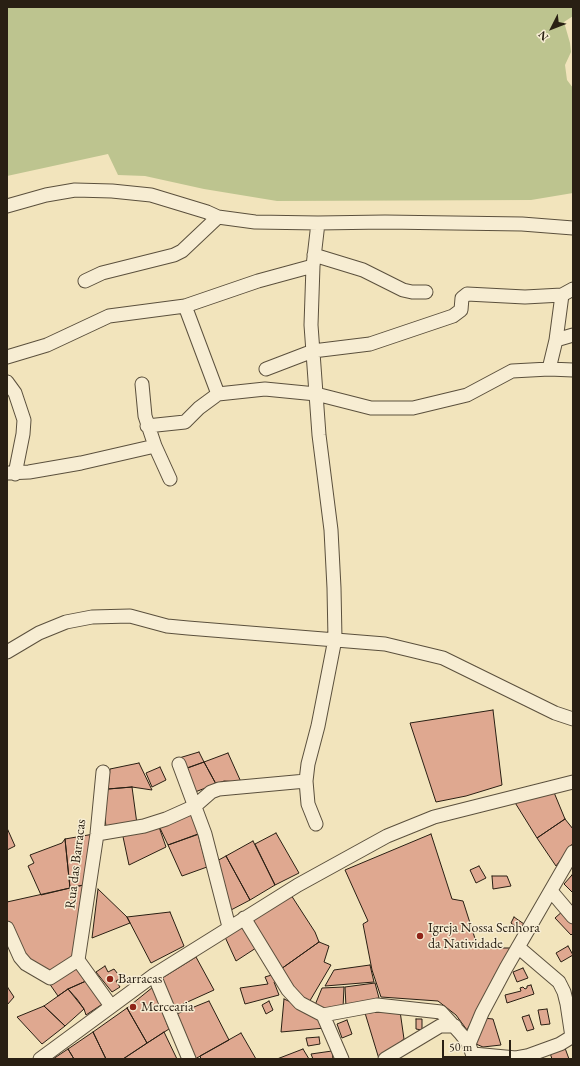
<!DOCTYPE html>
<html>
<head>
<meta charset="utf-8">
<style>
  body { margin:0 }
  #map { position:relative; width:580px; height:1066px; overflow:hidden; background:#f2e4bc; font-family:"EB Garamond",serif }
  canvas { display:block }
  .frame { position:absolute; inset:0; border:8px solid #291f13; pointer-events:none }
  .north { position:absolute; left:532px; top:8px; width:40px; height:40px; -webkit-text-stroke:3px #f7edd3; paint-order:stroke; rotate:228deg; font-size:11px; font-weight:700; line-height:16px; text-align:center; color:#291f13 }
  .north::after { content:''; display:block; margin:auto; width:14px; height:18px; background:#291f13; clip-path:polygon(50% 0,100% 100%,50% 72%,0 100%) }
  .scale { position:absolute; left:442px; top:1040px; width:69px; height:18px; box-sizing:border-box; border:2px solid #291f13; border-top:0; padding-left:5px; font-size:12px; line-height:14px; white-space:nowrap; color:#291f13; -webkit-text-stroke:3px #f7edd3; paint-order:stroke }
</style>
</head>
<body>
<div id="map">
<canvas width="580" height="1066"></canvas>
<div class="frame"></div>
<div class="north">N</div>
<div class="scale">50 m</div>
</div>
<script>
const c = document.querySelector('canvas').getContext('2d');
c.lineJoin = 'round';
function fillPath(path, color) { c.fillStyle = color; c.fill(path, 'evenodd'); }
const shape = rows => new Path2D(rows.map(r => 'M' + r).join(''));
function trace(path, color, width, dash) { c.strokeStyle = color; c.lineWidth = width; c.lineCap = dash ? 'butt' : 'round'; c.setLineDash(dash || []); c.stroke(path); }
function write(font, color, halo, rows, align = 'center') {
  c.font = font + ' "EB Garamond",serif'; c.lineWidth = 3; c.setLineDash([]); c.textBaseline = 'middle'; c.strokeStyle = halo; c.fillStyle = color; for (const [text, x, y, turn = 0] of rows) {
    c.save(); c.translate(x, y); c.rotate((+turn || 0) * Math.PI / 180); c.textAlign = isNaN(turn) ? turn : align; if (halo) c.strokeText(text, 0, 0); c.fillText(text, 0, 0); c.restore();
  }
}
const green = shape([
  [7,7,573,7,573,16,564,22,570,43,571,52,565,65,567,80,573,88,573,193,531,200,277,201,204,189,145,176,118,175,108,154,7,176]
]);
const building = shape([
  [493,710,502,785,466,796,436,802,410,723,493,710],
  [199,752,204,762,184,769,179,758,199,752],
  [228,753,241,782,224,781,216,784,204,762,228,753],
  [204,762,216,784,195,792,185,769,204,762],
  [139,763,152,790,132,787,108,789,110,769,139,763],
  [160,767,166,780,152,787,146,773,160,767],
  [132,787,137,824,106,828,104,805,108,789,132,787],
  [553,790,565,819,537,838,514,801,553,790],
  [192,812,202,833,168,845,158,824,192,812],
  [565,819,573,829,573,843,556,866,537,838,565,819],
  [158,824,166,847,129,865,122,832,158,824],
  [7,828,15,846,7,850,7,828],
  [276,833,299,873,275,885,255,844,276,833],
  [94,834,88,884,70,888,65,839,94,834],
  [198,834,207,867,182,876,168,845,198,834],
  [431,834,452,899,463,901,478,948,511,948,467,1030,456,1015,438,1001,381,997,372,970,363,924,368,921,345,870,431,834],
  [65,839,70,888,41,895,28,866,34,863,30,855,62,843,65,839],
  [253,841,275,885,250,900,226,856,253,841],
  [226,856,250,900,231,910,215,862,226,856],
  [479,866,486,878,476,883,470,870,479,866],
  [572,875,573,876,573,893,564,884,572,875],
  [492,876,507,876,511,886,493,889,492,876],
  [88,884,78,955,51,973,25,957,7,922,7,902,88,884],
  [98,889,127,917,130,923,92,938,98,889],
  [291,895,315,932,319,942,281,969,250,921,291,895],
  [564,910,573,920,573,933,571,935,555,918,564,910],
  [170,912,184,946,151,963,127,917,170,912],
  [514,917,524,924,520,930,511,923,514,917],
  [245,925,256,948,236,961,225,937,245,925],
  [319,942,329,946,324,962,331,965,308,1004,303,1003,281,969,319,942],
  [568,946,573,955,561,962,556,953,568,946],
  [196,957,214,990,172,1009,159,980,196,957],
  [370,965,374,982,325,986,334,970,370,965],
  [77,966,86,981,68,989,58,996,49,983,77,966],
  [105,966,108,972,114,969,121,978,116,981,120,987,112,992,96,972,105,966],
  [523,968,528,978,517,982,513,972,523,968],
  [275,974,278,979,274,982,279,995,245,1004,240,988,268,984,265,977,275,974],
  [86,981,104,1003,86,1015,84,1009,77,999,68,989,86,981],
  [375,983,379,998,346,1007,345,987,375,983],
  [531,985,534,994,507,1003,505,995,521,991,520,988,523,987,525,989,527,988,527,986,531,985],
  [153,987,169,1029,147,1043,127,1008,153,987],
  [344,987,343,1008,321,1012,315,1005,322,988,344,987],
  [8,988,14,997,7,1005,7,989,8,988],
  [68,989,84,1009,65,1026,44,1006,68,989],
  [284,999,308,1010,321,1020,325,1028,281,1032,284,999],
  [209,1001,229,1040,195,1059,174,1015,209,1001],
  [269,1001,273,1010,266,1014,262,1005,269,1001],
  [44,1006,65,1026,42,1044,17,1017,44,1006],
  [127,1008,147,1043,123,1059,106,1059,93,1032,127,1008],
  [547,1009,550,1024,541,1025,538,1010,547,1009],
  [400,1011,404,1039,379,1059,365,1013,400,1011],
  [529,1015,534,1029,527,1031,522,1017,529,1015],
  [483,1018,493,1019,501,1045,483,1047,476,1044,483,1018],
  [416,1019,422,1019,422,1030,416,1029,416,1019],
  [347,1020,352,1034,342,1038,337,1024,347,1020],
  [93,1032,106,1059,74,1059,68,1049,93,1032],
  [164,1032,177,1059,123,1059,164,1032],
  [241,1033,256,1059,201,1059,200,1056,241,1033],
  [319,1037,320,1044,308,1046,306,1038,319,1037],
  [565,1048,569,1059,552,1059,550,1053,565,1048],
  [68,1049,74,1059,53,1059,68,1049],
  [303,1049,309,1059,277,1059,303,1049],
  [332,1051,333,1059,313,1059,311,1054,332,1051]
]);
const minor = shape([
  [7,206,46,195,75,190,112,191,151,195,207,212,218,217,255,222,318,223,385,222,522,224,573,228],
  [314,255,363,270,403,290,412,292,426,292],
  [85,281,102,273,174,255,182,251,218,217],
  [185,306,218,394],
  [556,340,573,335],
  [7,357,47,345,109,316,185,306,258,281,313,266],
  [266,369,313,351,370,344,453,316,461,310,462,298,467,294,525,297,562,295,573,289],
  [549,369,556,340,562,295],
  [7,382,15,393,24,420,23,434,15,474],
  [147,426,185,422,199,408,218,394,265,389,316,394,371,408,413,408,467,395,512,371,549,369,573,370],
  [155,446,170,479],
  [7,473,29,472,81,463,155,446,145,416,142,384],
  [7,652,39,633,66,622,92,617,130,616,167,626,188,628,385,644,443,658,555,713,573,719],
  [179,764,205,834,229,927],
  [316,824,308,804,306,781,308,764,318,726,335,639,334,588,331,530,319,435,311,325,313,266,318,223],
  [97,834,144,826,166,819,195,806,211,792,219,789,306,781],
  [551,891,573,917],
  [244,918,288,990,300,1003,323,1015,342,1059],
  [7,928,20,957,26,964,50,978,78,960],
  [518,947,559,982,564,992,567,1004,572,1037],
  [78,960,97,834,103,772],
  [78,960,111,1006],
  [154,975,189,1059],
  [323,1015,377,1005,441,1012,461,1034,469,1044,474,1059],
  [469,1044,482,1013,506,968,573,852],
  [473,1054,516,1058,527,1056,560,1044,573,1036],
  [40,1059,154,975,298,885,387,836,434,817,573,782],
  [385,1059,440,1026,455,1026]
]);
const markers = [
  [420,936,4,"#8f2418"],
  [110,979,4,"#8f2418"],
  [133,1007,4,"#8f2418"]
];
const streetNames = [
  ["Rua das Barracas",76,864,-83]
];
const poiNames = [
  ["Igreja Nossa Senhora",428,928],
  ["da Natividade",428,944],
  ["Barracas",118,979],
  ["Mercearia",141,1007]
];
fillPath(green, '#bdc48f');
fillPath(building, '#dfa890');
trace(building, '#291f13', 1);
trace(minor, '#5b503d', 15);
trace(minor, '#f7edd3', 13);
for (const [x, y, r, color] of markers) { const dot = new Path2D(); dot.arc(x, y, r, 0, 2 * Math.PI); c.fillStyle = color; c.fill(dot); trace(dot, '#f7edd3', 1.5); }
write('14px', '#291f13', '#f7edd3', streetNames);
write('14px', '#291f13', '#f7edd3', poiNames, 'left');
</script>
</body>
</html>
